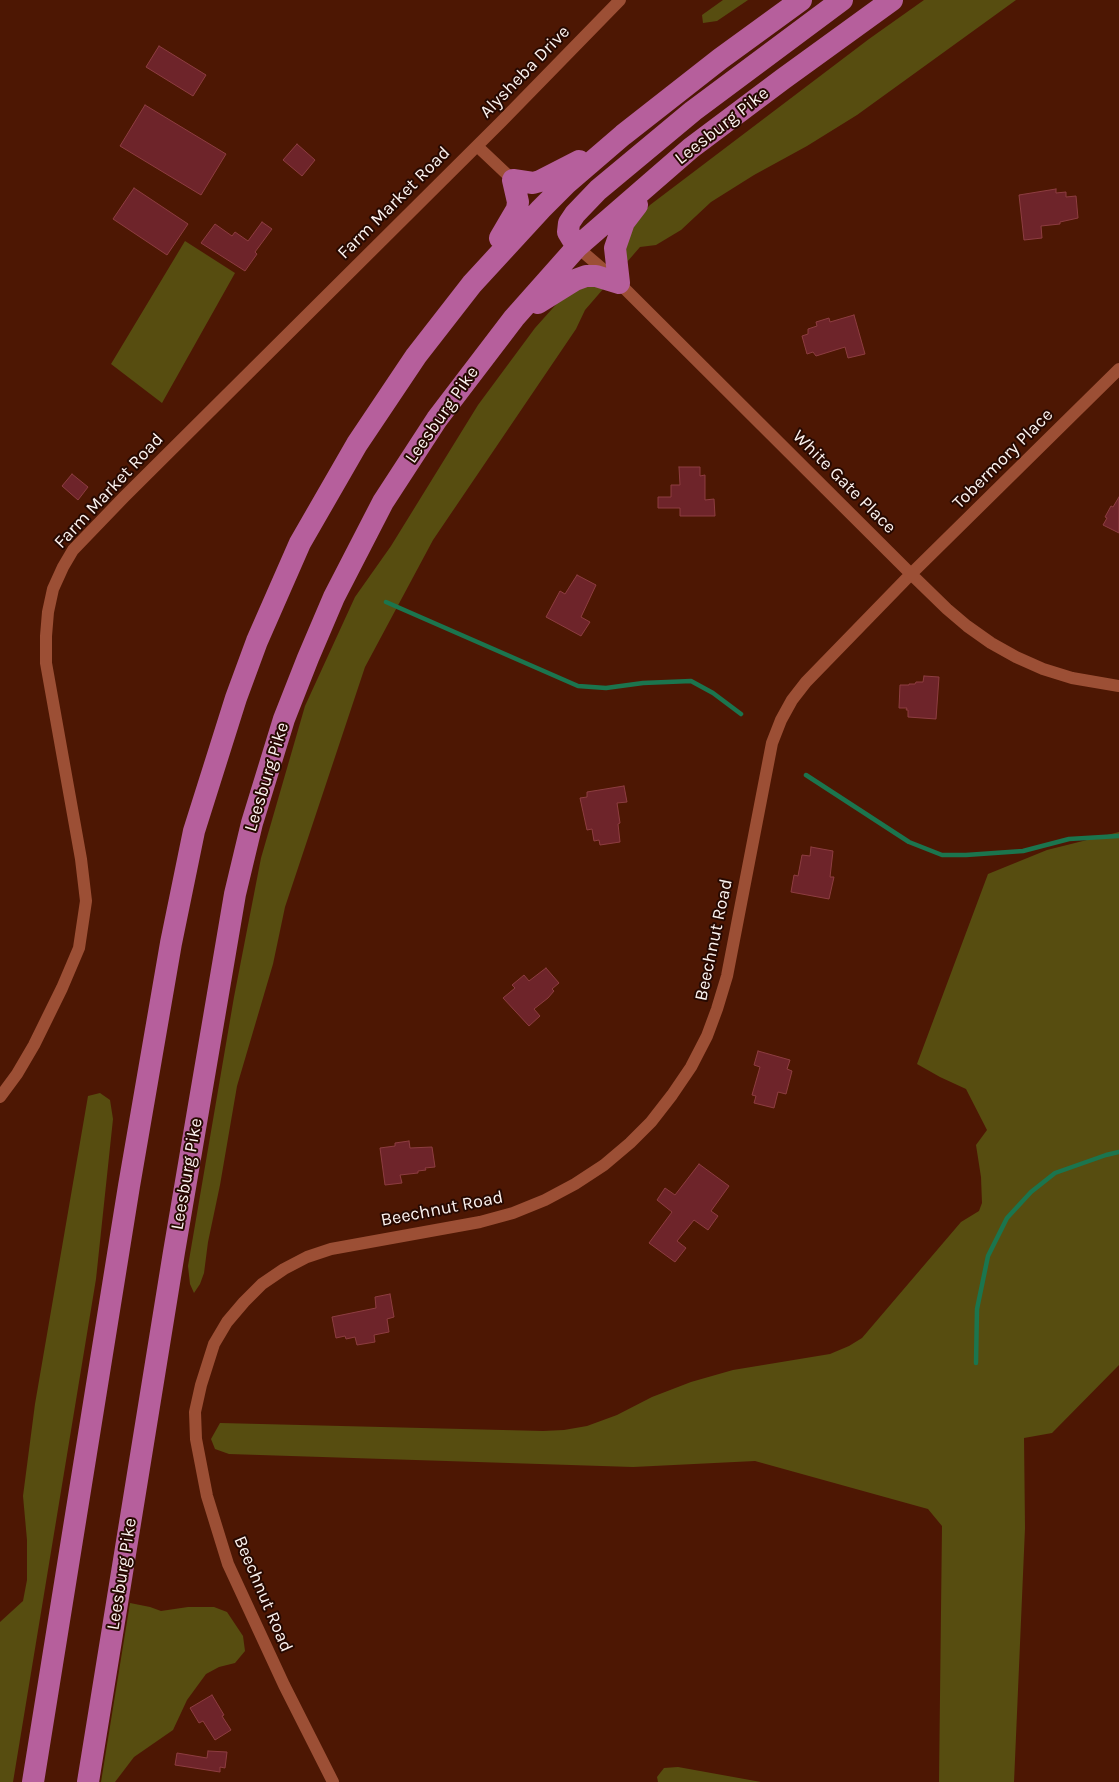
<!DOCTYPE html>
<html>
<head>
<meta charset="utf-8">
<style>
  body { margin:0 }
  canvas { display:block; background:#4d1703 }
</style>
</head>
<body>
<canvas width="1119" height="1782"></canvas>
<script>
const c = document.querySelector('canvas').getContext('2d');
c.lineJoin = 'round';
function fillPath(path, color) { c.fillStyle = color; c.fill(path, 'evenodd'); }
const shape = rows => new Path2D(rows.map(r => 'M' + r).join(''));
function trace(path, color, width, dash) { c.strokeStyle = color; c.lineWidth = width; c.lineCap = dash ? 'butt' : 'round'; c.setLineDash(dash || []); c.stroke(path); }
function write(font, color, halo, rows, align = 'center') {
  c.font = font + ' Karla,sans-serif'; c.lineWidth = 4; c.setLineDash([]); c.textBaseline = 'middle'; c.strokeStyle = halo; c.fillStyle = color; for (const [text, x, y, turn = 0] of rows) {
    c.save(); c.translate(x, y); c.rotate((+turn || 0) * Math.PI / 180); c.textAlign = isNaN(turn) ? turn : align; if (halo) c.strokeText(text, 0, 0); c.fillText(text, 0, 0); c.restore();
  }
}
const green = shape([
  [723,0,748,0,717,21,703,23,702,15],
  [924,0,1016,0,857,115,807,146,754,175,711,202,681,230,656,245,640,247,627,262,624,250,628,227,650,205,869,39],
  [185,241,235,273,162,403,111,364],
  [582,283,604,288,585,310,576,329,433,540,365,667,285,907,273,964,237,1086,220,1185,208,1242,204,1273,200,1284,194,1293,190,1284,188,1266,234,997,261,858,305,706,355,597,391,546,478,405,535,328,569,290],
  [1119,832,1119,1365,1052,1433,1024,1438,1025,1528,1014,1782,939,1782,942,1526,928,1509,755,1461,633,1467,229,1454,215,1449,211,1439,220,1423,543,1431,564,1430,587,1426,617,1415,652,1397,691,1382,733,1370,830,1354,849,1346,862,1338,961,1222,979,1211,982,1203,981,1177,976,1145,987,1130,966,1089,940,1077,917,1064,988,874,1047,850],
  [100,1093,110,1100,113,1119,96,1279,13,1782,0,1782,0,1622,23,1601,27,1580,27,1540,23,1496,35,1404,88,1096],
  [130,1603,150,1607,161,1611,188,1607,214,1607,227,1612,243,1636,245,1651,235,1663,219,1667,206,1674,187,1700,173,1730,134,1757,115,1782,101,1782],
  [678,1767,761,1782,658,1782,657,1777,664,1768]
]);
const stream = shape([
  [386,602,578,686,606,688,643,683,691,681,713,693,741,714],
  [806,775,909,842,942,855,966,855,1023,851,1069,839,1119,836],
  [976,1363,977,1309,988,1256,1007,1218,1031,1192,1055,1173,1106,1155,1119,1152]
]);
const building = shape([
  [159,46,206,75,193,96,146,67,159,46],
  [145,105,226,154,201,195,120,146,145,105],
  [297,144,315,160,302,176,283,160,297,144],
  [134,188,188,224,167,255,113,219,134,188],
  [1056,189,1056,193,1066,192,1066,197,1076,196,1078,218,1060,222,1060,224,1041,226,1042,238,1024,240,1019,195,1056,189],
  [262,222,272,229,255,252,257,254,245,271,201,243,215,224,232,236,235,232,248,241,262,222],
  [854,315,865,354,848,358,845,347,816,356,813,352,807,354,802,336,808,334,808,329,817,326,816,322,829,318,830,322,854,315],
  [679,467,700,467,700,476,705,475,705,500,714,499,715,516,680,516,680,508,658,508,658,497,671,497,671,485,680,485,679,467],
  [72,474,88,487,78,500,62,486,72,474],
  [1119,497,1119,533,1103,525,1107,518,1105,517,1111,506,1113,507,1119,497],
  [577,575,596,585,581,617,590,622,581,636,546,617,560,591,565,594,577,575],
  [924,676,939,677,936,719,908,717,908,710,906,710,907,708,899,708,900,685,909,685,909,684,915,684,916,682,923,682,924,676],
  [624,786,627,802,617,803,620,823,618,824,620,842,600,845,599,840,594,841,592,829,587,830,580,798,587,797,587,792,624,786],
  [811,847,833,851,830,877,834,877,829,899,791,892,794,875,798,876,802,855,810,856,811,847],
  [546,968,559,983,552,989,554,991,548,998,534,1009,540,1016,529,1026,503,998,515,988,512,985,524,975,529,981,546,968],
  [758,1051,790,1060,787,1069,792,1071,786,1094,778,1092,774,1108,754,1103,756,1096,752,1095,760,1067,754,1065,758,1051],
  [409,1141,410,1148,432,1147,435,1167,425,1168,426,1170,418,1171,418,1173,400,1175,402,1183,385,1185,380,1148,395,1146,395,1143,409,1141],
  [699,1164,729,1186,711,1211,718,1216,708,1230,694,1220,677,1241,686,1248,675,1262,649,1243,672,1212,657,1200,665,1188,675,1195,699,1164],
  [390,1294,394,1317,387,1319,389,1332,374,1335,375,1342,357,1345,355,1337,346,1339,345,1336,336,1338,332,1317,376,1308,375,1297,390,1294],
  [212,1695,224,1715,222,1716,231,1730,215,1740,203,1721,199,1723,190,1708,212,1695],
  [208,1751,227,1752,225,1768,220,1767,220,1772,175,1765,177,1753,207,1758,208,1751]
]);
const street = shape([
  [477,146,513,180],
  [577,247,619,283,911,574,947,609,967,626,991,643,1016,657,1043,669,1072,678,1119,686],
  [0,1097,17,1074,34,1045,62,988,79,948,86,901,81,859,46,663,46,636,48,612,53,589,63,567,73,550,124,497,501,122,620,0],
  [333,1782,284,1685,228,1564,207,1496,196,1439,195,1412,201,1385,214,1344,227,1322,244,1302,262,1284,284,1269,307,1257,331,1249,480,1222,513,1213,545,1200,575,1184,604,1165,630,1143,651,1122,672,1095,691,1067,707,1036,717,1009,727,976,772,743,781,720,792,700,806,682,911,574,1119,369]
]);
const highway = shape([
  [500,238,517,209,518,202,513,180,533,183,540,181,579,161],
  [577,247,568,232,569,223,575,214,598,190,693,111,842,0],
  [538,303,575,280,586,276,596,276,619,283,615,248,624,222,637,205],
  [33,1782,129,1186,171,943,194,831,236,698,257,641,300,543,357,444,416,356,472,284,541,209,566,184,623,135,720,59,801,0],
  [88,1782,174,1252,235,894,252,823,284,719,308,658,334,597,383,502,437,419,514,318,577,247,691,148,783,79,892,0]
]);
const streetNames = [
  ["Alysheba Drive",525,72,-46],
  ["Leesburg Pike",722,126,-38],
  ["Farm Market Road",394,203,-45],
  ["Leesburg Pike",442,415,-55],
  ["Tobermory Place",1003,459,-45],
  ["White Gate Place",844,482,45],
  ["Farm Market Road",109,491,-47],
  ["Leesburg Pike",267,777,-73],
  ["Beechnut Road",714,940,-78],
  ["Leesburg Pike",187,1174,-80],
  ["Beechnut Road",442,1209,-11],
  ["Leesburg Pike",122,1574,-81],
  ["Beechnut Road",263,1594,67]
];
fillPath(green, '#574d10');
trace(stream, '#1b754e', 4.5);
fillPath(building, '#6e242a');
trace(building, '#8d3d41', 1);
trace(street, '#9c4f35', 12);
trace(highway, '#b65f9c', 22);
write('18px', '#fbf2ef', '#270901', streetNames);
</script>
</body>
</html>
